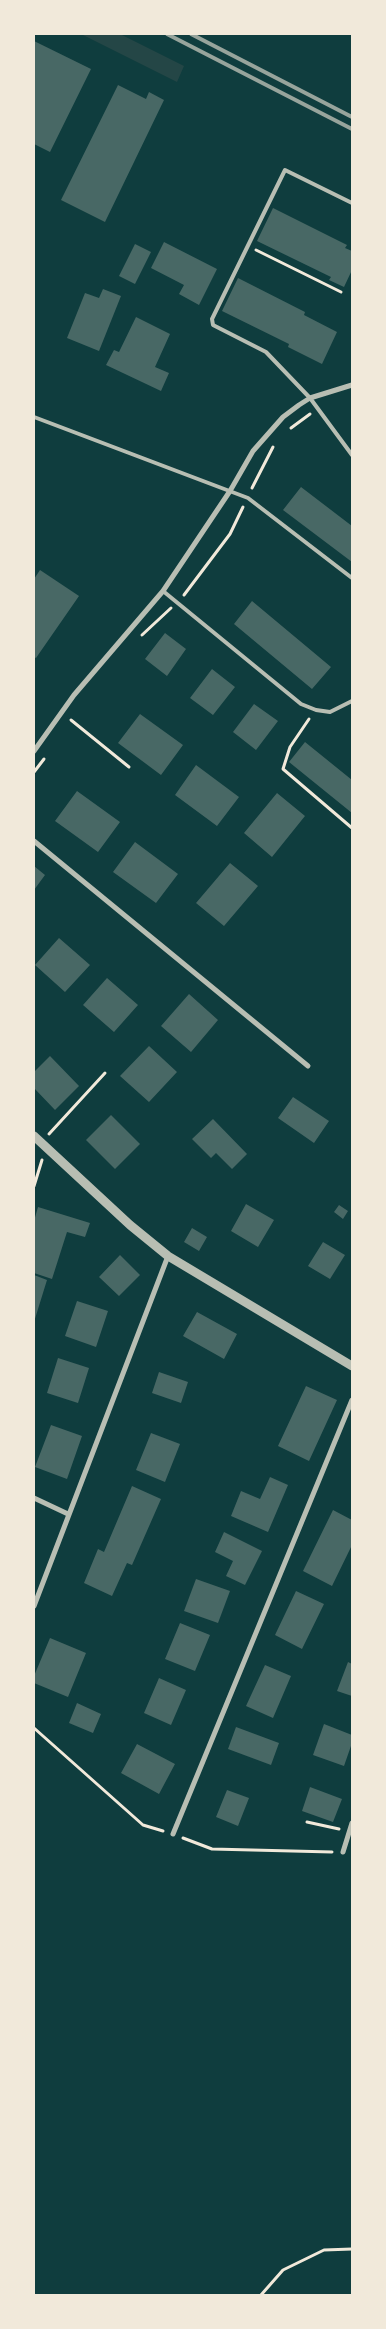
<!DOCTYPE html>
<html>
<head>
<meta charset="utf-8">
<style>
  body { margin:0 }
  #map { position:relative; width:386px; height:2329px; overflow:hidden; background:#0f3d3e; font-family:Overpass,sans-serif }
  canvas { display:block }
  .frame { position:absolute; inset:0; border:35px solid #f1e9da; pointer-events:none }
</style>
</head>
<body>
<div id="map">
<canvas width="386" height="2329"></canvas>
<div class="frame"></div>
</div>
<script>
const c = document.querySelector('canvas').getContext('2d');
c.lineJoin = 'round';
function fillPath(path, color) { c.fillStyle = color; c.fill(path, 'evenodd'); }
const shape = rows => new Path2D(rows.map(r => 'M' + r).join(''));
function trace(path, color, width, dash) { c.strokeStyle = color; c.lineWidth = width; c.lineCap = dash ? 'butt' : 'round'; c.setLineDash(dash || []); c.stroke(path); }
const green = shape([
  [81,34,120,34,184,66,177,82]
]);
const building = shape([
  [34,41,91,69,50,152,34,144],
  [118,85,146,99,149,92,164,100,105,222,61,200],
  [273,208,347,245,345,248,352,251,352,270,344,287,329,280,331,277,257,241],
  [164,242,217,269,199,305,179,294,184,285,151,268],
  [135,244,151,252,135,284,119,276],
  [238,278,305,312,304,315,337,332,322,364,288,347,289,344,222,311],
  [103,289,121,296,99,351,67,338,85,293,99,298],
  [136,317,170,334,155,367,169,373,161,391,106,365,114,350,119,352],
  [301,487,352,526,352,562,283,510],
  [40,570,79,596,36,658,34,657,34,579],
  [252,601,331,667,312,689,234,624],
  [165,633,186,649,167,676,145,659],
  [212,669,235,687,213,715,190,698],
  [254,704,278,721,256,750,233,732],
  [140,714,183,745,161,775,118,743],
  [305,742,352,780,352,813,289,762],
  [196,765,239,797,217,826,175,795],
  [77,791,120,822,98,852,55,821],
  [277,793,305,816,272,857,244,833],
  [135,842,178,874,156,903,113,872],
  [230,863,258,886,224,926,196,903],
  [34,866,45,875,34,890],
  [59,938,90,965,65,992,35,965],
  [107,978,138,1005,114,1032,83,1005],
  [189,994,218,1020,191,1052,161,1026],
  [149,1046,177,1072,149,1102,120,1076],
  [50,1056,79,1086,55,1110,34,1088,34,1072],
  [293,1097,329,1121,314,1143,278,1118],
  [111,1115,140,1144,115,1169,86,1140],
  [213,1119,247,1154,232,1169,216,1153,211,1158,192,1139],
  [246,1204,274,1220,258,1247,231,1231],
  [339,1205,348,1211,343,1219,334,1212],
  [38,1207,90,1223,85,1237,67,1232,52,1279,34,1273,34,1221],
  [192,1228,207,1237,199,1251,184,1242],
  [323,1242,345,1255,330,1279,308,1266],
  [120,1255,140,1275,119,1296,99,1277],
  [34,1275,47,1280,34,1322],
  [77,1301,108,1311,96,1347,65,1336],
  [197,1312,237,1334,224,1359,183,1336],
  [58,1358,89,1368,78,1403,47,1393],
  [159,1372,188,1382,181,1403,152,1393],
  [306,1386,337,1400,309,1461,278,1446],
  [51,1425,82,1436,67,1479,35,1467],
  [151,1433,180,1444,165,1482,136,1470],
  [270,1477,288,1485,268,1532,231,1516,241,1491,260,1499],
  [132,1486,161,1499,132,1565,127,1563,112,1596,84,1583,98,1549,104,1552],
  [333,1510,352,1520,352,1545,332,1586,303,1571],
  [224,1532,262,1551,245,1585,226,1576,233,1561,215,1552],
  [196,1579,230,1591,218,1623,184,1611],
  [296,1591,324,1604,302,1649,275,1635],
  [180,1623,210,1635,195,1671,165,1659],
  [50,1638,86,1653,68,1697,34,1683,34,1676],
  [348,1662,352,1664,352,1696,337,1691],
  [265,1665,291,1676,273,1718,246,1706],
  [159,1678,186,1690,171,1725,144,1713],
  [77,1703,101,1714,93,1733,69,1723],
  [324,1724,352,1735,352,1743,344,1766,313,1755],
  [236,1727,279,1743,271,1765,228,1749],
  [137,1744,175,1764,159,1794,121,1773],
  [310,1787,342,1799,333,1822,302,1811],
  [227,1790,249,1798,238,1826,216,1817]
]);
const path = shape([
  [256,250,341,292],
  [291,428,310,414],
  [252,488,273,447],
  [184,595,230,534,243,507],
  [142,635,171,608],
  [309,719,290,747,283,769,352,828],
  [71,720,129,767],
  [34,772,44,759],
  [49,1134,105,1073],
  [34,1186,42,1160],
  [34,1728,143,1825,163,1831],
  [307,1822,339,1829],
  [183,1838,212,1849,332,1852],
  [261,2295,283,2270,324,2250,352,2249]
]);
const service = shape([
  [352,203,285,170,212,319,213,325,266,352,310,398,352,455],
  [34,417,248,498,352,578],
  [163,591,301,704,316,710,330,712,352,701]
]);
const minor = shape([
  [34,751,74,695,163,591,230,491,253,451,283,417,299,405,310,398,352,385],
  [34,841,308,1066],
  [34,1498,68,1514],
  [34,1606,168,1256],
  [173,1834,352,1400],
  [343,1852,352,1823]
]);
const tertiary = shape([
  [34,1136,130,1225,168,1256,352,1366]
]);
const rail = shape([
  [167,34,352,129],
  [191,34,352,117]
]);
fillPath(green, '#244646');
fillPath(building, '#486865');
trace(path, '#f1e9da', 3);
trace(service, '#b8beb3', 4);
trace(minor, '#b8beb3', 5);
trace(tertiary, '#b8beb3', 9);
trace(rail, '#97a49c', 4);
</script>
</body>
</html>
